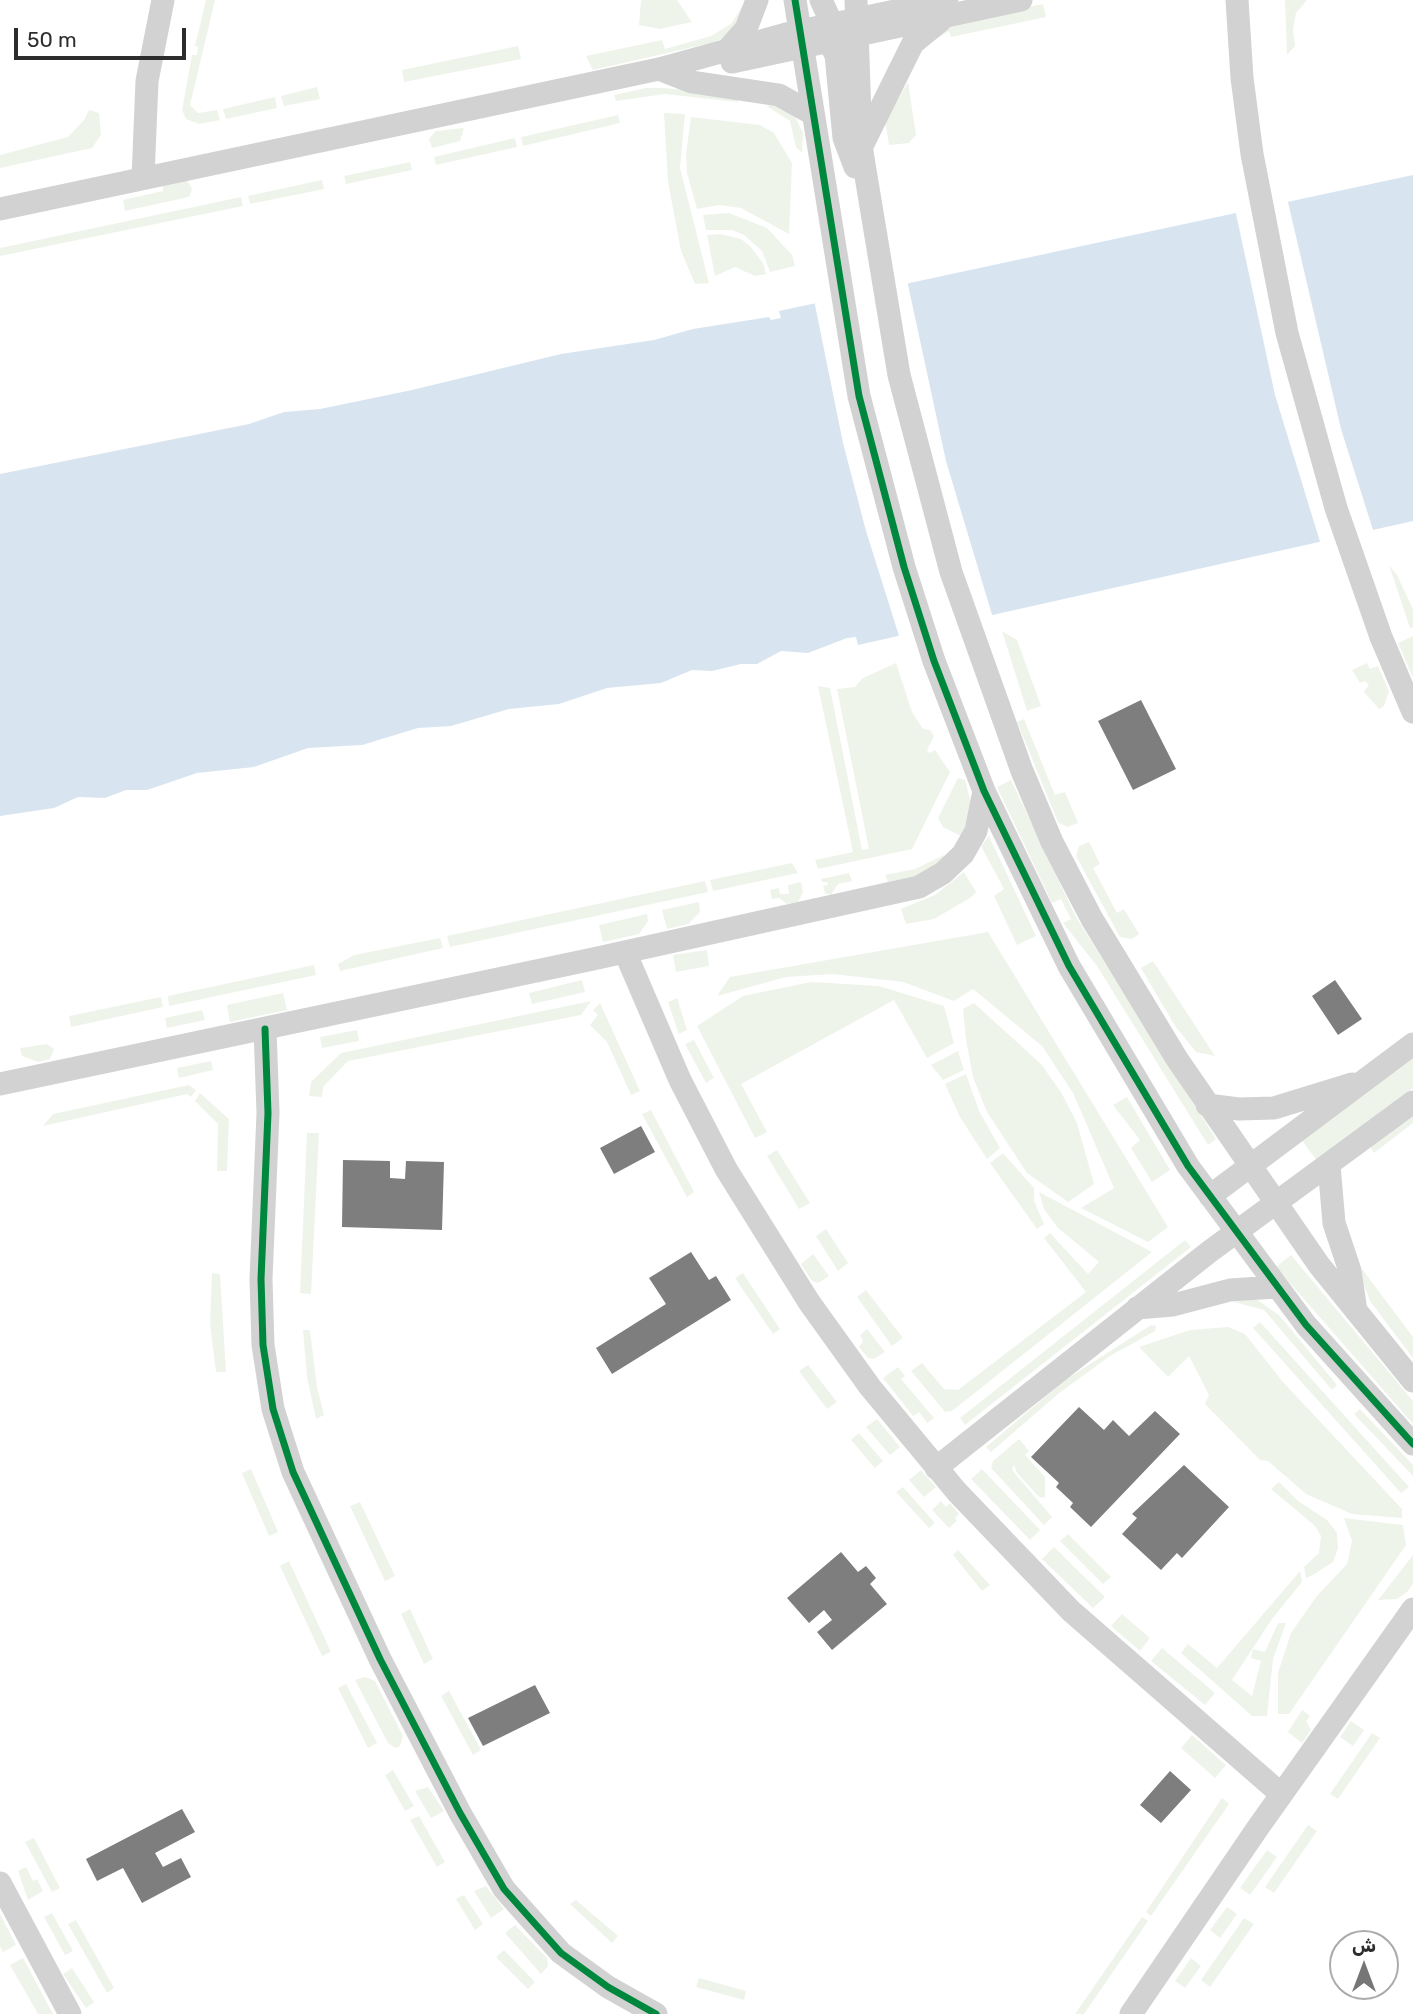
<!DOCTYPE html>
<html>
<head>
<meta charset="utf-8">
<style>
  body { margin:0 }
  #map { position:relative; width:1413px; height:2014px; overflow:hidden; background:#fff; font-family:Rubik,"Noto Naskh Arabic",sans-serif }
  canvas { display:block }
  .north { position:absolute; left:1329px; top:1930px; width:70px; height:70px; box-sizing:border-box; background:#fff; border:2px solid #ababab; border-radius:50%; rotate:0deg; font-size:19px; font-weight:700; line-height:28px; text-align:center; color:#2d2d2d }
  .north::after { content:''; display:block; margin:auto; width:24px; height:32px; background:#767676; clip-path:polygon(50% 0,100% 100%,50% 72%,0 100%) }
  .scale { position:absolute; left:14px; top:28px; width:172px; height:32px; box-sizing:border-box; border:4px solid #2d2d2d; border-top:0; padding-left:9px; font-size:21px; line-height:24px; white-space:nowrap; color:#2d2d2d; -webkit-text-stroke:5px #fff; paint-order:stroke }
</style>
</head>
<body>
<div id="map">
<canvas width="1413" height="2014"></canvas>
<div class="north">ش</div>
<div class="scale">50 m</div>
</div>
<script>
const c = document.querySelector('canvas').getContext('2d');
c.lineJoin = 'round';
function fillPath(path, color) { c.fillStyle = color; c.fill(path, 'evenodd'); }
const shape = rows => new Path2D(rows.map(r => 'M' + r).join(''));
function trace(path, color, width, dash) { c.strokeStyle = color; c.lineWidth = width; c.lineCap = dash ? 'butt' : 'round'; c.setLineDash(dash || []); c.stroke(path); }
const green = shape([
  [206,0,215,0,190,105,198,113,217,110,220,120,199,124,186,119,182,110,192,55,197,55,198,47,195,46],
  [641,0,677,0,692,22,660,29,639,25],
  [1285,0,1307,0,1296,13,1293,29,1295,46,1287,55],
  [1043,4,1046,17,951,37,949,31,927,45,921,52,921,41,944,25],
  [743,5,745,16,724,38,715,42,593,70,586,56,662,40,665,49,711,36,731,24],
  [518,46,521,59,404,82,402,70],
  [908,82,916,135,909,143,889,145,885,122],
  [317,87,320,99,284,106,281,96],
  [646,88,663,88,739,95,738,102,665,94,616,101,614,95],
  [275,97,277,108,226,119,223,109],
  [770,102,795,116,803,133,802,153,796,147,790,121,768,107],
  [89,110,99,113,101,135,92,148,0,168,0,155,68,137,84,120],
  [664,113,685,114,680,168,709,283,695,284,681,251,668,182],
  [618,115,620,123,523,146,521,137],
  [691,117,760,125,774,133,792,163,789,234,741,208,719,205,697,209,687,173,686,154],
  [464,128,460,141,432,148,429,139,436,131],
  [515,138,517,147,436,165,434,157],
  [410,162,412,170,346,184,344,176],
  [186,178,192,189,189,197,125,211,123,200,163,191,163,182],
  [322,180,324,189,250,204,248,196],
  [241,197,243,206,0,256,0,248],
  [729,213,767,228,792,255,795,266,770,272,762,251,744,235,732,230,706,230,703,215],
  [720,234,741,239,750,246,763,263,766,274,755,276,735,267,715,276,707,235],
  [1389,565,1397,575,1413,609,1413,627,1410,628],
  [1002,631,1017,640,1041,706,1027,711],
  [1413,636,1413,678,1398,643],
  [896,663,912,712,923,729,930,730,934,736,927,750,930,753,935,750,950,772,912,849,818,869,815,860,853,852,818,686,830,688,862,850,869,849,837,689,855,687,863,678],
  [1367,663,1370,669,1378,666,1389,691,1384,706,1379,709,1364,692,1369,685,1365,681,1360,683,1352,670],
  [1024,719,1055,795,1065,792,1078,823,1067,827,1058,822,1017,722],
  [958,778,965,780,971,803,971,816,963,837,943,827,938,818],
  [1011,780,1076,917,1216,1139,1208,1145,1097,966,1063,923,1071,919,1061,899,1052,903,997,787],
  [989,836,1036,936,1017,945,994,896,1004,889,981,846],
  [1089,842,1100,864,1093,868,1117,913,1124,909,1139,934,1132,939,1120,937,1076,856,1079,846],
  [944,855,949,860,921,876,888,882,885,875,915,869],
  [792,863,798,873,713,891,710,880],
  [964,872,976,892,970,898,934,919,906,924,901,909,935,895],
  [849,873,852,881,838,884,831,895,825,893,823,886,828,885,827,882,822,882,821,879],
  [705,881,708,892,450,947,447,936],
  [801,882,803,892,798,902,787,904,779,898,772,899,770,890,779,888,780,894,789,894,788,885],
  [699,902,700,912,688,924,667,929,662,910],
  [647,914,648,921,639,934,603,942,599,925],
  [988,932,1168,1227,1148,1242,1081,1208,1114,1188,1073,1093,1042,1046,973,989,954,1001,903,982,833,974,786,977,717,996,730,977],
  [440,938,443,948,340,971,338,964,354,955],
  [707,950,709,966,676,972,673,955],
  [1153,961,1215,1056,1196,1052,1175,1026,1141,968],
  [314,965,316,975,169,1006,168,996],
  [582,980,585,992,532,1004,529,993],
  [811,982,879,986,944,1006,954,1043,927,1058,894,1000,741,1084,767,1132,755,1138,697,1026,743,996],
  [283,993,287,1010,230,1022,227,1005],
  [161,997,163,1007,71,1027,69,1016],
  [677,998,687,1030,679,1034,668,1002],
  [591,1001,581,1015,348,1061,323,1087,322,1097,309,1096,311,1082,341,1053],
  [600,1003,640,1091,631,1095,607,1042,590,1025,598,1015,593,1010],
  [974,1003,1041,1064,1061,1092,1077,1123,1094,1184,1068,1202,1027,1173,987,1112,973,1077,966,1040,963,1009],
  [202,1010,205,1020,167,1028,165,1018],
  [357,1030,359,1041,322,1048,320,1037],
  [694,1040,714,1078,706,1083,685,1044],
  [47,1044,54,1049,50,1059,38,1062,22,1056,20,1048],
  [958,1051,964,1070,943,1080,931,1065],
  [1413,1054,1413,1088,1317,1161,1301,1139],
  [211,1061,213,1070,179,1078,177,1068],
  [966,1074,979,1111,1000,1148,987,1159,960,1117,945,1084],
  [189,1085,196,1090,191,1097,187,1094,43,1126,53,1114],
  [200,1093,229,1119,227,1171,217,1171,218,1124,195,1101],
  [1127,1097,1170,1170,1152,1182,1131,1148,1140,1140,1113,1105],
  [651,1110,694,1192,687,1197,642,1114],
  [1413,1110,1413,1123,1374,1153,1368,1144],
  [307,1133,319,1133,311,1294,300,1293],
  [777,1150,810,1203,799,1209,767,1156],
  [1003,1153,1034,1188,1034,1201,1044,1224,1037,1229,990,1163],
  [1039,1192,1152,1252,952,1411,945,1412,911,1371,922,1363,944,1389,958,1390,1086,1292,1044,1238,1050,1233,1088,1274,1099,1262,1058,1228,1044,1209],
  [826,1229,848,1263,838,1271,816,1236],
  [1185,1240,1191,1247,965,1425,960,1418],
  [813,1254,829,1276,818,1283,812,1281,801,1264],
  [1291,1255,1413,1401,1413,1424,1276,1267],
  [1362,1269,1413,1337,1413,1358,1370,1301,1359,1272],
  [212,1273,220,1274,226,1372,216,1372,210,1323],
  [743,1273,780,1329,773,1334,735,1278],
  [866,1290,903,1338,892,1346,857,1297],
  [1256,1299,1279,1315,1337,1385,1332,1390,1264,1310,1234,1302],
  [1260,1322,1409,1487,1401,1493,1253,1328],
  [1151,1325,1156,1326,1155,1331,1110,1356,1058,1394,991,1452,986,1447,1065,1380],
  [1228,1327,1245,1334,1283,1382,1402,1509,1402,1518,1352,1514,1306,1494,1268,1461,1260,1460,1205,1404,1209,1395,1189,1356,1168,1377,1139,1347,1190,1330],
  [867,1329,885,1352,874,1359,868,1358,859,1347,863,1341,860,1335],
  [303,1330,310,1330,317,1387,324,1415,316,1419,307,1377],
  [808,1365,837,1402,827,1409,799,1371],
  [898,1367,905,1376,901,1379,934,1418,927,1423,919,1412,913,1416,883,1378],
  [1360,1409,1413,1465,1413,1476,1354,1414],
  [877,1419,900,1447,890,1455,866,1427],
  [859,1433,883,1461,875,1468,851,1440],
  [1019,1439,1029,1451,1025,1455,1045,1477,1045,1498,1039,1497,1017,1473,1014,1465,1012,1470,1052,1517,1044,1525,991,1468,993,1461],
  [251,1469,278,1532,269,1536,242,1473],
  [982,1469,1040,1530,1030,1540,971,1479],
  [921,1470,936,1487,924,1497,909,1480],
  [1279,1482,1298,1501,1327,1520,1337,1533,1338,1548,1333,1562,1313,1575,1306,1578,1304,1567,1319,1553,1321,1536,1315,1526,1271,1489],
  [903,1487,935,1523,929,1528,896,1492],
  [941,1501,946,1507,950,1503,959,1514,955,1518,957,1521,949,1528,932,1510],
  [360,1502,395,1576,385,1581,350,1506],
  [1344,1518,1403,1525,1406,1545,1289,1714,1278,1714,1278,1673,1291,1633,1316,1597,1347,1564,1352,1541],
  [1068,1534,1111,1577,1103,1584,1060,1541],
  [1054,1547,1105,1597,1093,1608,1042,1559],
  [958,1550,990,1585,982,1591,953,1555],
  [1413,1555,1413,1584,1407,1592,1397,1599,1378,1600],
  [289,1561,331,1652,322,1656,280,1566],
  [1300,1571,1302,1582,1272,1619,1232,1680,1252,1696,1261,1661,1251,1658,1253,1649,1265,1652,1278,1623,1286,1623,1273,1659,1267,1716,1252,1716,1181,1653,1188,1644,1217,1668],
  [410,1609,433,1659,424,1664,401,1614],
  [1122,1614,1150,1638,1140,1651,1111,1626],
  [1162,1648,1215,1693,1205,1705,1151,1661],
  [365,1677,375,1681,403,1736,400,1746,395,1748,388,1743,355,1680],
  [346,1684,377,1743,368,1748,338,1688],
  [449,1691,481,1750,473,1755,441,1696],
  [1302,1710,1310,1716,1306,1721,1311,1730,1302,1743,1288,1732],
  [1351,1721,1364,1730,1353,1746,1340,1737],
  [1372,1733,1380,1738,1338,1799,1330,1794],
  [1192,1735,1226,1765,1215,1778,1181,1748],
  [393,1770,414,1806,405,1811,385,1775],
  [428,1787,444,1811,431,1818,415,1791],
  [1222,1798,1229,1804,1151,1916,1146,1912],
  [419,1816,445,1862,437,1867,410,1820],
  [1308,1825,1317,1831,1274,1893,1265,1887],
  [34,1838,60,1888,52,1892,25,1842],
  [1267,1850,1277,1857,1250,1895,1240,1888],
  [26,1867,33,1881,37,1879,43,1891,28,1900,18,1871],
  [486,1886,504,1909,491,1918,474,1891],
  [464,1895,483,1924,475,1930,456,1899],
  [576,1900,618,1936,612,1943,570,1904],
  [1227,1907,1237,1914,1220,1938,1210,1930],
  [52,1913,73,1951,65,1955,44,1917],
  [0,1914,16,1945,3,1952,0,1946],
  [1142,1917,1148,1921,1084,2014,1075,2014],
  [1244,1918,1254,1924,1210,1987,1201,1980],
  [76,1920,114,1988,107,1993,68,1924],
  [515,1925,547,1958,548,1966,541,1974,505,1933],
  [504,1950,535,1982,528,1989,496,1957],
  [23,1958,53,2014,38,2014,10,1965],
  [1191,1958,1201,1966,1185,1988,1175,1981],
  [72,1968,94,2002,86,2008,63,1974],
  [699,1978,746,1991,744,2000,696,1987]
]);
const water = shape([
  [1413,175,1413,521,858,645,856,637,847,638,808,653,781,651,757,664,741,664,712,671,692,670,661,683,607,688,559,704,509,709,451,726,418,728,362,745,308,748,254,767,197,773,147,790,126,790,105,798,78,797,54,808,0,816,0,474,249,424,284,412,320,409,412,390,561,354,654,340,693,329,769,317,771,320,781,318,779,311]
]);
const pier = shape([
  [1287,198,1341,429,1374,533,1321,545,1275,395,1235,209],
  [907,280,946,461,993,618,900,639,866,531,843,443,814,300]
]);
const building = shape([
  [1141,700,1176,769,1133,790,1098,721],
  [1335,980,1362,1019,1338,1035,1312,996],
  [641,1126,655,1152,614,1174,600,1148],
  [343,1160,390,1161,390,1178,405,1179,406,1161,444,1162,442,1230,342,1227],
  [691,1252,709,1280,716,1276,731,1300,612,1374,596,1348,666,1304,649,1278],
  [1079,1407,1104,1430,1113,1420,1129,1436,1155,1411,1180,1434,1091,1527,1070,1507,1073,1503,1056,1487,1059,1483,1031,1457],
  [1184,1465,1229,1507,1182,1558,1177,1553,1161,1570,1122,1534,1137,1518,1132,1514],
  [841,1552,858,1572,866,1566,876,1578,870,1584,887,1604,832,1650,817,1632,832,1620,824,1610,809,1623,787,1598],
  [535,1685,550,1713,483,1746,468,1718],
  [1170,1771,1191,1790,1161,1823,1140,1805],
  [182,1809,195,1832,155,1853,163,1867,181,1858,191,1877,142,1903,123,1868,97,1881,86,1859]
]);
const minor = shape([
  [795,0,859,396,904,567,934,661,984,791,1069,966,1188,1166,1306,1325,1413,1444],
  [821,0,832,24,841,32],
  [856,0,861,146,899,375,951,572,1022,771,1052,842,1092,919,1177,1059,1319,1265,1413,1381],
  [1237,0,1242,78,1252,154,1287,333,1336,508,1381,637,1413,712],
  [817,34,829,42,836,55,844,138,855,167],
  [729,48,746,29,757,0],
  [732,62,1021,0],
  [659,69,692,82,779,95,813,114],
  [863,144,913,43,940,21],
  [143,178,147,81,163,0],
  [0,209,659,69,786,34,947,0],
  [625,952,680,1080,726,1169,809,1302,870,1387,957,1492,1071,1611,1281,1794],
  [265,1029,268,1113,261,1279,263,1345,273,1409,293,1472,380,1659,460,1813,504,1889,561,1953,608,1987,656,2014],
  [0,1084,593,959,919,887,943,873,963,854,976,831,984,791],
  [1207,1105,1239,1109,1274,1108,1352,1084],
  [1329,1165,1334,1223,1350,1271,1356,1311],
  [1210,1196,1413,1044],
  [1137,1308,1173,1305,1230,1290,1276,1287],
  [936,1468,1209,1252,1413,1102],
  [0,1883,70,2014],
  [1131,2014,1257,1829,1413,1609]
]);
const cycleway = shape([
  [795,0,859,396,904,567,934,661,984,791,1069,966,1188,1166,1306,1325,1413,1444],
  [265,1029,268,1113,261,1279,263,1345,273,1409,293,1472,380,1659,460,1813,504,1889,561,1953,608,1987,656,2014]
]);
fillPath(green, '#eff4eb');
fillPath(water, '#d8e5f0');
fillPath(pier, '#fff');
fillPath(building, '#7e7e7e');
trace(minor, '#d2d2d2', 23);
trace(cycleway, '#00873e', 7);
</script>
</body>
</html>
